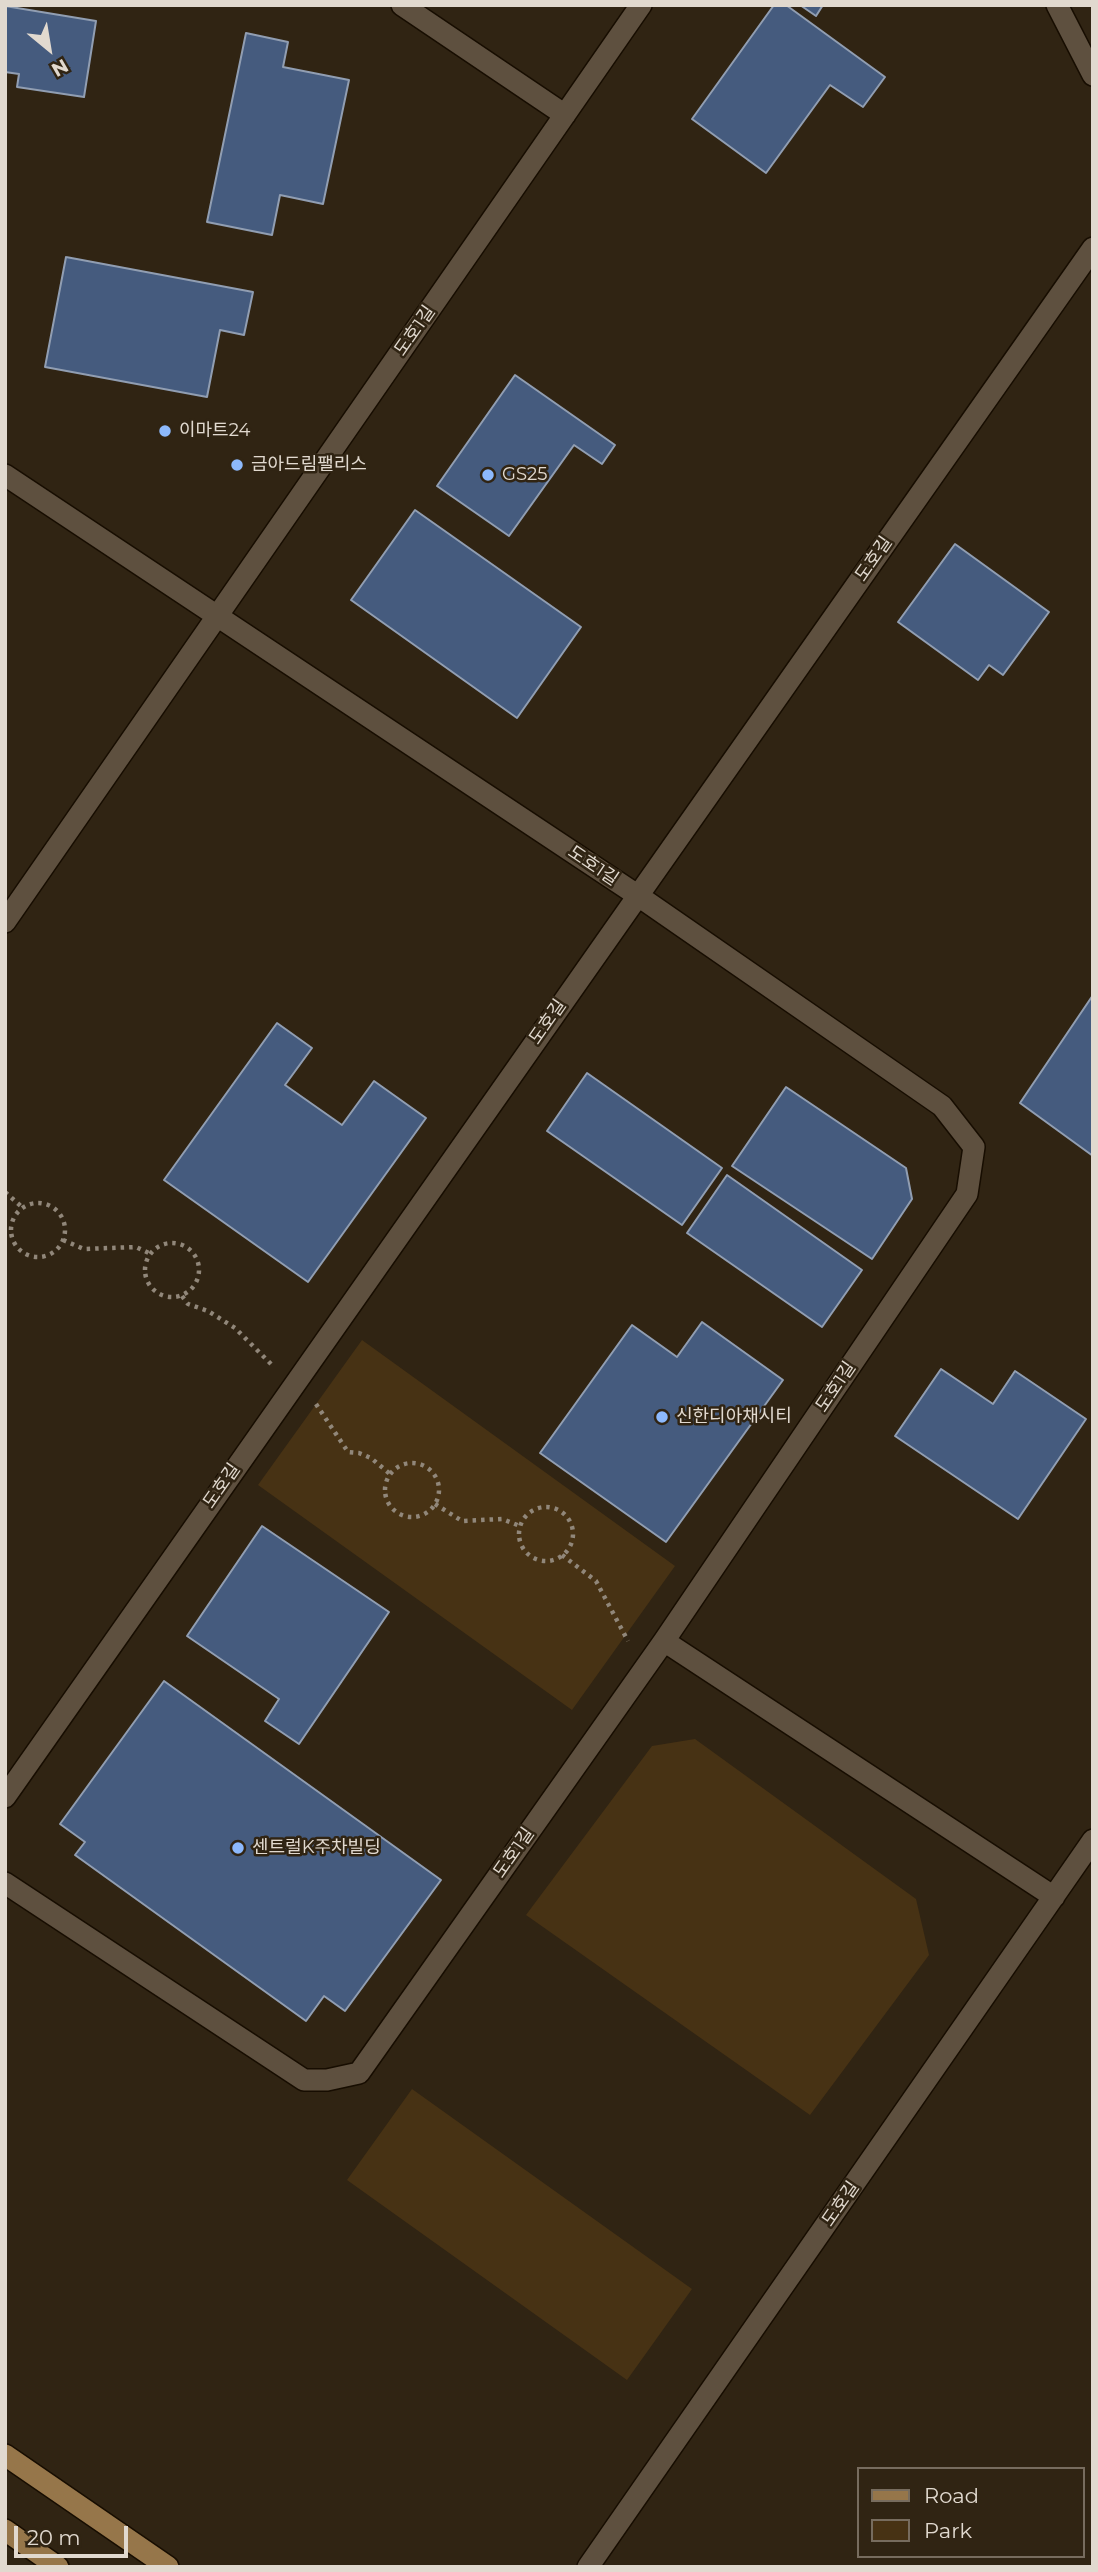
<!DOCTYPE html>
<html>
<head>
<meta charset="utf-8">
<style>
  body { margin:0 }
  #map { position:relative; width:1098px; height:2572px; overflow:hidden; background:#302413; font-family:Montserrat,sans-serif }
  canvas { display:block }
  .frame { position:absolute; inset:0; border:7px solid #e1d9cf; pointer-events:none }
  .legend { position:absolute; left:857px; top:2467px; width:228px; height:91px; box-sizing:border-box; background:#302413; border:2px solid #776c5e; margin:0; padding:9px 12px; list-style:none; font-size:21px; color:#e1d9cf }
  .legend li { display:flex; align-items:center; gap:14px; height:35px }
  .legend b { width:35px; border:2px solid #776c5e }
  .north { position:absolute; left:14px; top:14px; width:70px; height:70px; -webkit-text-stroke:5px #302413; paint-order:stroke; rotate:150deg; font-size:19px; font-weight:700; line-height:28px; text-align:center; color:#e1d9cf }
  .north::after { content:''; display:block; margin:auto; width:24px; height:32px; background:#e1d9cf; clip-path:polygon(50% 0,100% 100%,50% 72%,0 100%) }
  .scale { position:absolute; left:14px; top:2526px; width:114px; height:32px; box-sizing:border-box; border:4px solid #e1d9cf; border-top:0; padding-left:9px; font-size:21px; line-height:24px; white-space:nowrap; color:#e1d9cf; -webkit-text-stroke:5px #302413; paint-order:stroke }
</style>
</head>
<body>
<div id="map">
<canvas width="1098" height="2572"></canvas>
<div class="frame"></div>
<ul class="legend">
<li><b style="height:9px;background:#96764a"></b>Road</li>
<li><b style="height:19px;background:#473214"></b>Park</li>
</ul>
<div class="north">N</div>
<div class="scale">20 m</div>
</div>
<script>
const c = document.querySelector('canvas').getContext('2d');
c.lineJoin = 'round';
function fillPath(path, color) { c.fillStyle = color; c.fill(path, 'evenodd'); }
const shape = rows => new Path2D(rows.map(r => 'M' + r).join(''));
function trace(path, color, width, dash) { c.strokeStyle = color; c.lineWidth = width; c.lineCap = dash ? 'butt' : 'round'; c.setLineDash(dash || []); c.stroke(path); }
function write(font, color, halo, rows, align = 'center') {
  c.font = font + ' Montserrat,"Noto Sans KR",sans-serif'; c.lineWidth = 5; c.setLineDash([]); c.textBaseline = 'middle'; c.strokeStyle = halo; c.fillStyle = color; for (const [text, x, y, turn = 0] of rows) {
    c.save(); c.translate(x, y); c.rotate((+turn || 0) * Math.PI / 180); c.textAlign = isNaN(turn) ? turn : align; if (halo) c.strokeText(text, 0, 0); c.fillText(text, 0, 0); c.restore();
  }
}
const green = shape([
  [362,1340,675,1566,572,1710,258,1485],
  [695,1739,916,1899,929,1955,810,2115,526,1915,652,1746],
  [412,2089,692,2289,627,2380,347,2180]
]);
const building = shape([
  [774,5,786,5,885,77,863,107,830,85,766,173,692,119,774,5],
  [800,5,823,5,816,16,800,5],
  [5,6,96,21,84,97,17,87,19,74,5,72,5,6],
  [246,33,288,42,283,67,349,80,323,204,280,195,272,235,207,222,246,33],
  [66,257,253,292,244,335,220,330,207,397,45,367,66,257],
  [515,375,615,445,602,464,574,445,509,536,437,486,515,375],
  [415,510,581,627,517,718,351,600,415,510],
  [955,544,1049,612,1003,675,989,665,978,680,898,622,955,544],
  [1093,995,1093,1156,1020,1103,1093,995],
  [277,1023,312,1048,285,1085,342,1125,374,1081,426,1118,308,1282,164,1180,277,1023],
  [587,1073,722,1168,682,1225,547,1131,587,1073],
  [786,1087,906,1168,912,1199,872,1259,732,1166,786,1087],
  [727,1175,862,1270,822,1327,687,1233,727,1175],
  [702,1322,783,1380,666,1542,540,1453,632,1325,677,1357,702,1322],
  [941,1369,993,1404,1015,1371,1086,1419,1018,1519,895,1436,941,1369],
  [262,1526,389,1612,299,1744,265,1721,279,1699,187,1636,262,1526],
  [164,1681,441,1880,345,2011,324,1996,306,2021,75,1855,85,1842,60,1824,164,1681]
]);
const path = shape([
  [5,1192,23,1208],
  '11 1230a27 27 0 1 1 54 0a27 27 0 1 1-54 0Z',
  [63,1240,84,1249,136,1247,151,1254],
  '145 1270a27 27 0 1 1 54 0a27 27 0 1 1-54 0Z',
  [182,1296,188,1304,208,1311,235,1328,273,1366],
  [316,1404,348,1452,359,1453,371,1458,390,1474],
  '385 1490a27 27 0 1 1 54 0a27 27 0 1 1-54 0Z',
  [435,1504,462,1521,502,1519,520,1526],
  '519 1534a27 27 0 1 1 54 0a27 27 0 1 1-54 0Z',
  [562,1555,596,1581,628,1641]
]);
const minor = shape([
  [402,5,565,115],
  [1057,5,1093,75],
  [5,475,637,895,942,1106,974,1147,967,1194,664,1641,359,2073,327,2080,304,2080,5,1883],
  [5,922,641,5],
  [664,1641,1054,1897],
  [5,1797,1093,248],
  [588,2567,1093,1840]
]);
const major = shape([
  [5,2455,168,2567],
  [5,2530,58,2567]
]);
const markers = [
  [165,431,7,"#8db9fc"],
  [237,465,7,"#8db9fc"],
  [488,475,7,"#8db9fc"],
  [662,1417,7,"#8db9fc"],
  [238,1848,7,"#8db9fc"]
];
const streetNames = [
  ["도호1길",415,331,-55],
  ["도호길",874,559,-55],
  ["도호1길",593,866,34],
  ["도호길",548,1022,-55],
  ["도호1길",836,1387,-56],
  ["도호길",222,1486,-55],
  ["도호1길",514,1853,-55],
  ["도호길",841,2204,-55]
];
const poiNames = [
  ["이마트24",179,431],
  ["금아드림팰리스",251,465],
  ["GS25",502,475],
  ["신한디아채시티",676,1417],
  ["센트럴K주차빌딩",252,1848]
];
fillPath(green, '#473214');
fillPath(building, '#455b7e');
trace(building, '#919eb2', 2);
trace(minor, '#170d01', 24);
trace(major, '#170d01', 24);
trace(path, '#91877a', 4.5, [3.5, 5]);
trace(minor, '#5e503f', 21);
trace(major, '#96764a', 21);
for (const [x, y, r, color] of markers) { const dot = new Path2D(); dot.arc(x, y, r, 0, 2 * Math.PI); c.fillStyle = color; c.fill(dot); trace(dot, '#302413', 2.5); }
write('18px', '#e1d9cf', '#302413', streetNames);
write('18px', '#e1d9cf', '#302413', poiNames, 'left');
</script>
</body>
</html>
